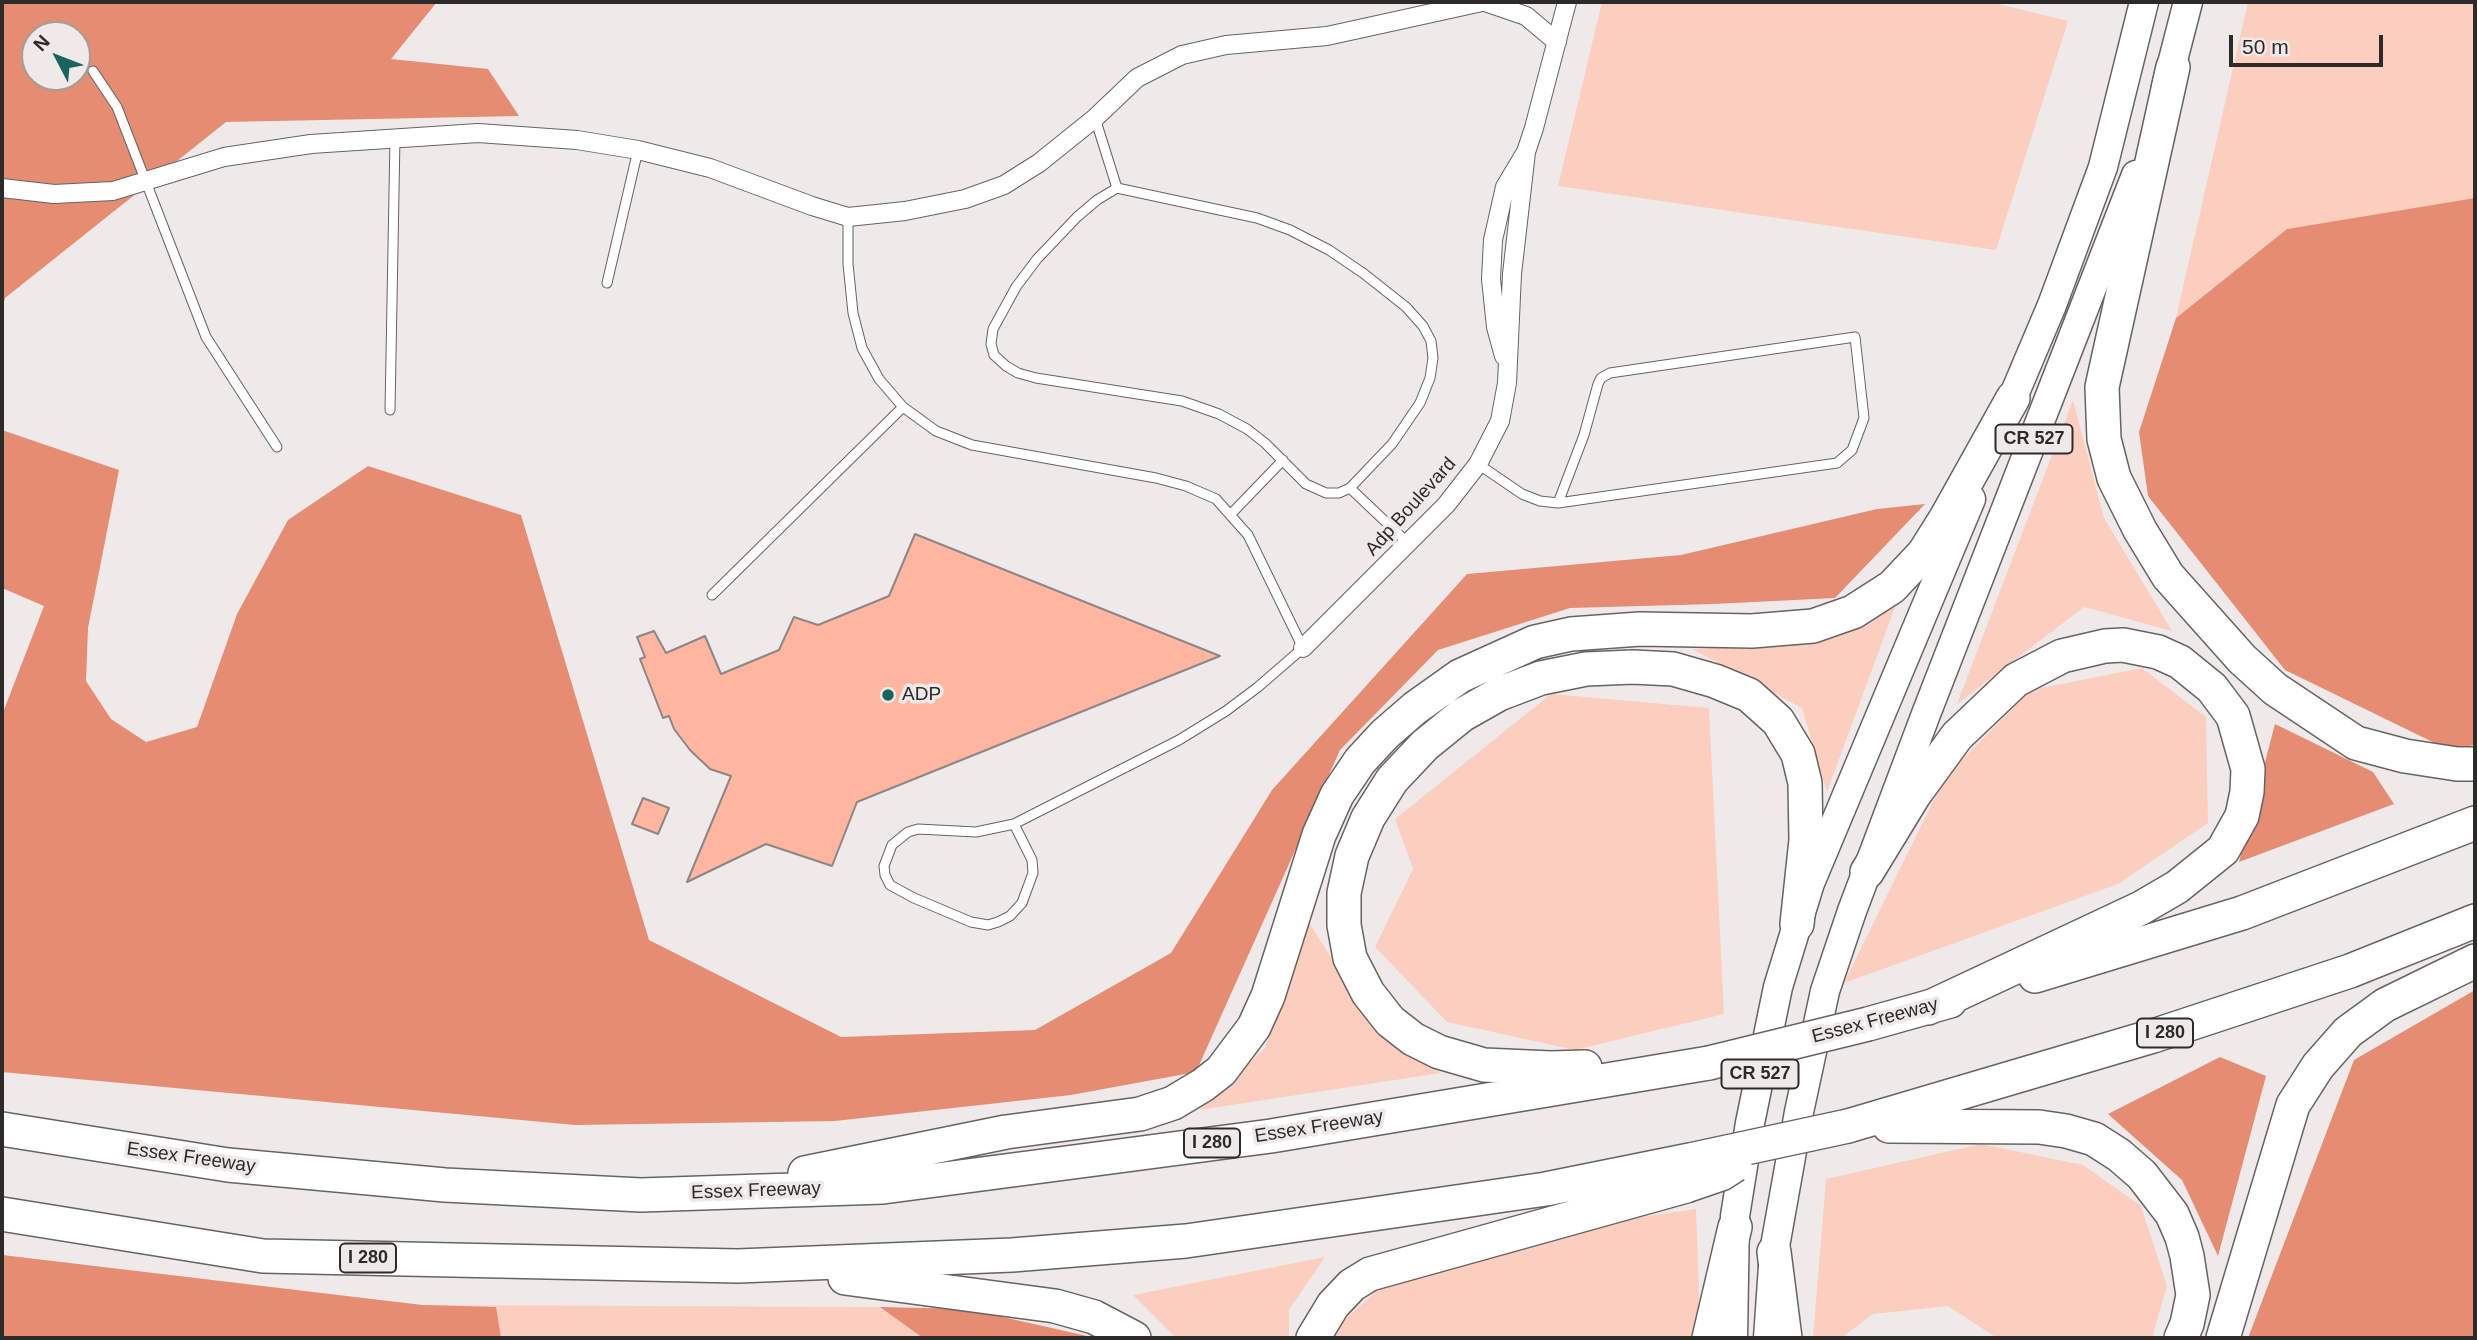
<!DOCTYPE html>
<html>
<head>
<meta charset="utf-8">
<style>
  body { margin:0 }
  #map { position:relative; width:2477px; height:1340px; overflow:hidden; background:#efeae9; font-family:Helvetica,sans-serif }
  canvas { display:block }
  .frame { position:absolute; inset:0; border:4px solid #2d2b2a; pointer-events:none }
  .north { position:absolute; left:21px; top:21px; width:70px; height:70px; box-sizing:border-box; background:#efeae9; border:2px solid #a19e9d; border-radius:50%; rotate:312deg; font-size:19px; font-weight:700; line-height:28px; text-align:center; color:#2d2b2a }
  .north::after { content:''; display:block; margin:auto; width:24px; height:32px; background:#18655f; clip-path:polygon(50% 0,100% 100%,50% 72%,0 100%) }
  .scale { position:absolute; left:2229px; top:35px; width:154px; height:32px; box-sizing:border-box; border:4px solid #2d2b2a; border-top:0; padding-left:9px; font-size:21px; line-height:24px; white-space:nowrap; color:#2d2b2a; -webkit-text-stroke:5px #efeae9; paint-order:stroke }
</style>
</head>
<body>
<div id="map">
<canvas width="2477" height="1340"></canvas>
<div class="frame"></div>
<div class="north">N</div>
<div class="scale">50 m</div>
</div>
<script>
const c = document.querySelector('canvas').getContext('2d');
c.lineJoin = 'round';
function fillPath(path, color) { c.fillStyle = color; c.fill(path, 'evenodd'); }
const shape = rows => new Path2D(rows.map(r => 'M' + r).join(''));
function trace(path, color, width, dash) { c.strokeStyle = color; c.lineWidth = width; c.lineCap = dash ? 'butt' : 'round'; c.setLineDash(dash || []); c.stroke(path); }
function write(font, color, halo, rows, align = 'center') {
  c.font = font + ' Helvetica,sans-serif'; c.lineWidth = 7; c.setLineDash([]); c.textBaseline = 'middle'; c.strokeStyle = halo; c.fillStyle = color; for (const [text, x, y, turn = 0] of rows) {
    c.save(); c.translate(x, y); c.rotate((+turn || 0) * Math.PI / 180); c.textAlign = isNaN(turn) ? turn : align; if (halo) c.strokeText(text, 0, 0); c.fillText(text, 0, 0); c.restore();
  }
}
const green = shape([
  [1602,2,1990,2,2068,21,1996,250,1558,186],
  [2248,2,2475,2,2475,198,2287,229,2176,318],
  [2073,400,2104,518,2172,631,2084,607,1957,704],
  [1895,607,1827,792,1802,708,1692,649,1809,643],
  [2142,668,2206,717,2208,823,2118,884,1844,983,1945,777,2031,690],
  [1551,694,1709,708,1724,1014,1575,1050,1447,1022,1375,947,1413,869,1395,819],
  [1308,921,1379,1033,1441,1073,1199,1110,1265,1048],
  [1981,1144,2083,1165,2141,1206,2167,1286,2152,1338,1997,1338,1948,1306,1873,1314,1841,1338,1813,1338,1826,1179],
  [1696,1209,1700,1318,1696,1338,1325,1338,1378,1289,1572,1227],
  [2,1255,422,1305,880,1307,920,1317,1048,1338,2,1338],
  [1325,1257,1289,1310,1289,1338,1176,1338,1133,1295]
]);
const forest = shape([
  [2,2,437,2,391,59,488,69,519,116,226,122,5,298,2,309],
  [35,35,77,35,77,77,35,77],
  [2475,198,2475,745,2447,749,2285,670,2148,496,2139,432,2176,318,2287,229],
  [2,430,119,470,88,628,86,681,111,719,146,742,197,727,237,614,288,520,368,466,521,515,649,940,841,1037,1035,1030,1171,953,1272,790,1467,574,1681,555,1877,509,1925,504,1835,598,1714,604,1570,608,1438,650,1340,750,1196,1072,1071,1095,835,1121,575,1125,2,1072,2,715,44,606,2,588],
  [2275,724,2373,772,2394,804,2239,862],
  [2475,990,2475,1338,2248,1338,2354,1060],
  [2220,1057,2266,1076,2218,1256,2182,1180,2108,1114],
  [2,1255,422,1305,496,1307,501,1338,2,1338],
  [880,1307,967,1309,1096,1338,923,1338]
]);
const building = shape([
  [915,534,1220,656,857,802,832,866,766,844,687,882,731,776,710,769,690,750,674,729,669,716,663,718,640,659,645,657,637,637,654,631,666,653,705,636,721,674,779,650,794,617,818,625,889,596,915,534],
  [643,798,669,808,658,834,632,824,643,798]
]);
const lane = shape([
  [93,71,117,107,206,337,277,447],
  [1095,118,1117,188],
  [1117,188,1257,218,1290,230,1329,250,1363,273,1406,307,1423,326,1431,341,1433,358,1430,378,1420,403,1392,444,1350,488,1339,493,1326,493,1306,484,1265,443,1247,429,1219,414,1182,401,1036,378,1018,373,1006,366,994,355,991,344,993,329,1016,287,1037,259,1077,217,1097,200,1117,188],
  [848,217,848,264,853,313,862,348,879,379,903,407,936,431,972,445,1156,478,1186,486,1216,499,1248,535,1303,648,1258,687,1226,711,1179,740,1014,824,976,832,918,829,908,832,892,845,884,866,885,875,890,885,914,898,971,922,988,925,998,922,1010,916,1022,903,1033,873,1032,860,1014,824],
  [607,283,638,150],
  [390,410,395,138],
  [1478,464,1522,494,1540,501,1558,503,1837,463,1852,450,1864,418,1855,337,1610,373,1601,378,1598,384,1584,435,1558,503],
  [1350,488,1409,544],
  [1231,514,1283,460],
  [712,595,903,407]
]);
const street = shape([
  [1485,2,1526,16,1557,42],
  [2,188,54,194,113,191,224,157,311,144,478,133,577,140,638,150,710,168,812,206,848,217,905,211,965,199,1004,185,1039,163,1095,118,1137,78,1182,55,1226,45,1327,36,1482,2],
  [1504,356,1496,327,1491,279,1493,240,1505,187,1526,152,1534,128,1567,2],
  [1303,648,1446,505,1478,464,1500,421,1507,383,1512,274,1526,152]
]);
const primary = shape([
  [2166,87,2188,2],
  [2005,416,2052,305,2103,167,2144,2],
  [1733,1338,1735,1216,1750,1123,1778,987,1810,883,1971,499],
  [1768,1338,1774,1252,1799,1112,1825,991,1852,911,1926,714,2136,175]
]);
const highway = shape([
  [2173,67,2102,387,2104,439,2114,478,2140,530,2168,576,2242,659,2275,689,2356,743,2405,756,2457,764,2475,764],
  [1867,872,1914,795,1957,736,2016,680,2062,656,2105,646,2123,645,2158,652,2180,662,2212,688,2233,716,2248,769,2247,792,2242,816,2223,850,2177,887,2141,908,1928,1008],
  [2035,976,2242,913,2475,823],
  [1868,1024,1950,1001],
  [1585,1067,1551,1068,1484,1065,1439,1052,1413,1039,1390,1021,1368,993,1350,958,1344,925,1344,893,1352,856,1368,818,1392,780,1425,745,1462,715,1499,694,1541,678,1586,669,1633,667,1673,669,1715,681,1749,695,1778,721,1798,754,1805,783,1806,840,1797,924],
  [1848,1126,2153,1036,2350,971,2475,921],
  [1889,1126,2039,1127,2066,1131,2094,1139,2119,1155,2142,1175,2172,1214,2182,1237,2187,1256,2193,1295,2187,1324,2181,1338],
  [2,1129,228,1165,445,1185,641,1195,883,1187,1271,1136,1709,1063],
  [805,1173,1006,1132,1140,1114,1173,1103,1203,1085,1221,1071,1254,1027,1268,996,1319,835,1337,795,1360,761,1385,734,1415,708,1460,676,1535,642,1571,634,1640,629,1752,631,1813,626,1853,612,1892,587,1924,553,1946,518,2013,398],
  [2,1214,263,1256,738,1266,1012,1255,1186,1241,1546,1189,1690,1160],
  [1774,1252,1785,1338],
  [845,1278,1055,1306,1094,1317,1134,1338],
  [1313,1338,1333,1305,1352,1285,1370,1274,1686,1186],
  [1709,1338,1735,1227],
  [2223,1338,2293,1105,2318,1066,2348,1032,2385,1005,2475,961]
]);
const highwayBridge = shape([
  [1709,1063,1868,1024],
  [1690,1160,1848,1126],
  [1686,1186,1721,1174,1735,1165]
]);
const markers = [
  [888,695,7,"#18655f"]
];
const shields = [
  [2034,439,77],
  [2165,1033,56],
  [1760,1074,77],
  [1212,1143,56],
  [368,1258,56]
];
const shieldNames = [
  ["CR 527",2034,439],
  ["I 280",2165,1033],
  ["CR 527",1760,1074],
  ["I 280",1212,1143],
  ["I 280",368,1258]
];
const streetNames = [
  ["Adp Boulevard",1411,507,-48],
  ["Essex Freeway",1875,1021,-15],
  ["Essex Freeway",1319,1127,-9],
  ["Essex Freeway",191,1158,8],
  ["Essex Freeway",756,1191,-2]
];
const poiNames = [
  ["ADP",902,695]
];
fillPath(green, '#fccec0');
fillPath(forest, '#e58c72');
fillPath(building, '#ffb59f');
trace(building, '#8b8785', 2);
trace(lane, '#686362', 11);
trace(street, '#686362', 20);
trace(primary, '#686362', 31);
trace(highway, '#686362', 36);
trace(lane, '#fff', 9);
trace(street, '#fff', 18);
trace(primary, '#fff', 28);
trace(highway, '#fff', 33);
trace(highwayBridge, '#686362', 36, []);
trace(highwayBridge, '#fff', 33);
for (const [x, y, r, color] of markers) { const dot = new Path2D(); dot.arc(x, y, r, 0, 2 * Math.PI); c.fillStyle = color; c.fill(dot); trace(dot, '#efeae9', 2.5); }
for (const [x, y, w] of shields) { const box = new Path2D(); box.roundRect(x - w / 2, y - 14.5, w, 29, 5); c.fillStyle = '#efeae9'; c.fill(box); trace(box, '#2d2b2a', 2); }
write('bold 18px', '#2d2b2a', null, shieldNames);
write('19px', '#2d2b2a', '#efeae9', streetNames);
write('19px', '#2d2b2a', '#efeae9', poiNames, 'left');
</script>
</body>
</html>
